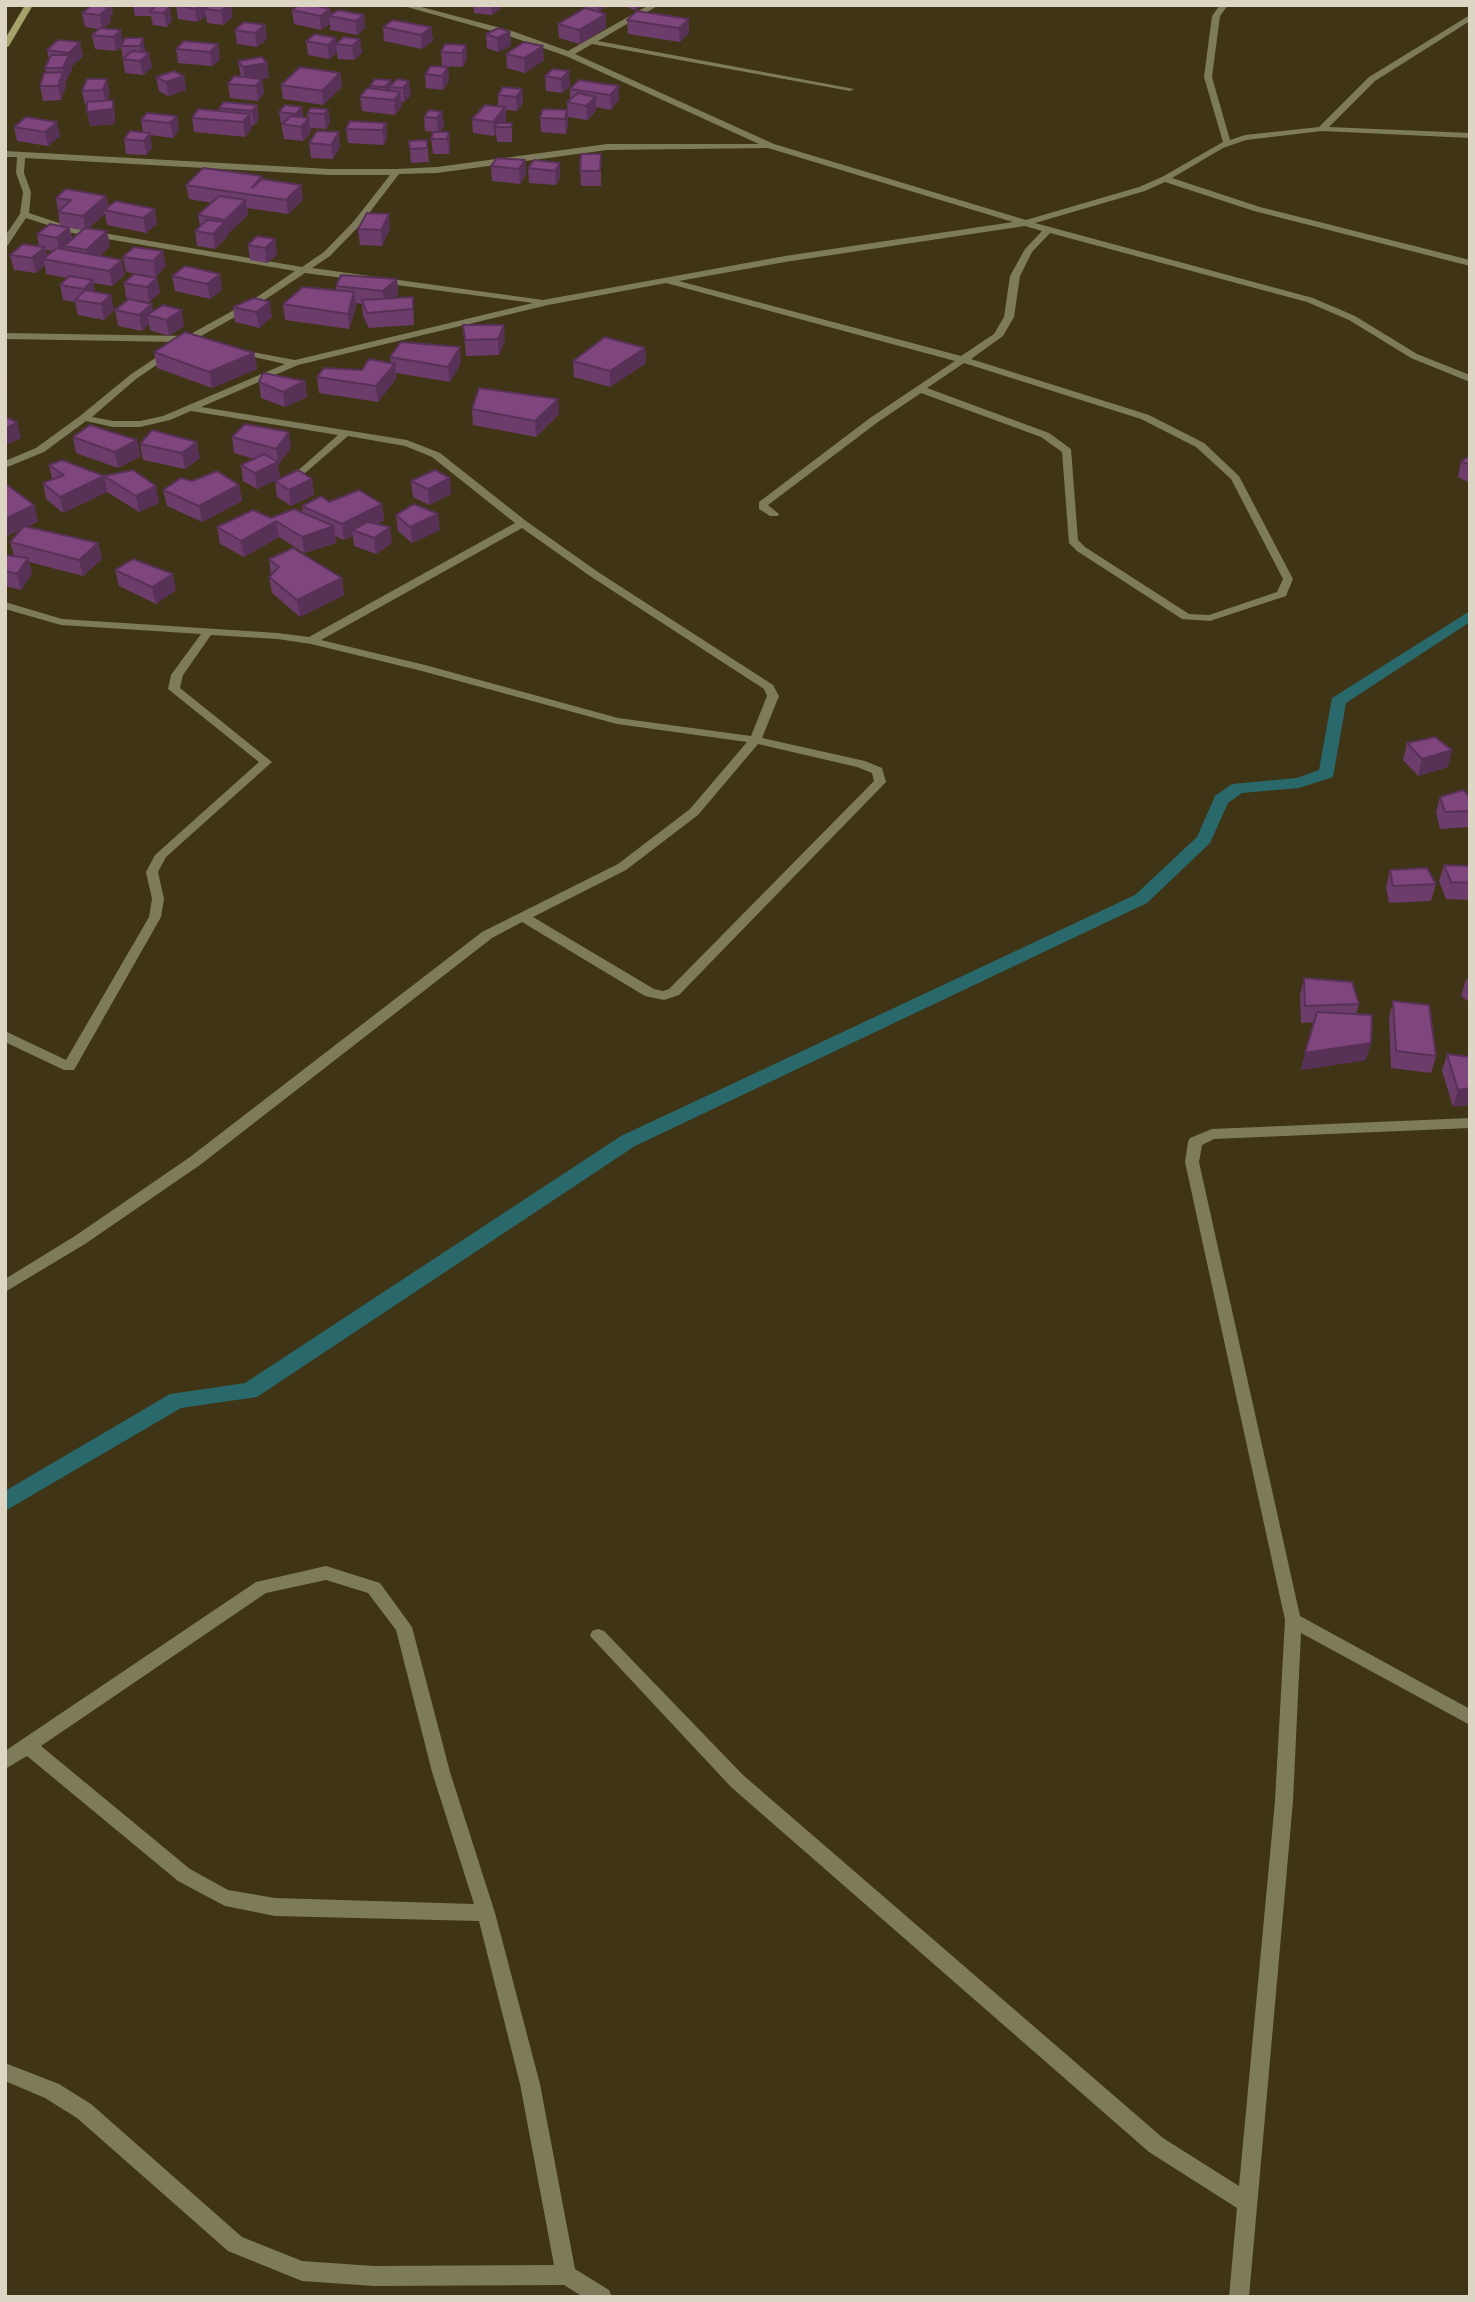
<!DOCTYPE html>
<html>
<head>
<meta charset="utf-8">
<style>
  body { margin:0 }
  #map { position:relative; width:1475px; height:2302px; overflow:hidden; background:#3f3415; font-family:Ubuntu,sans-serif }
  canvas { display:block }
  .frame { position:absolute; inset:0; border:7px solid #ddd6c5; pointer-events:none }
</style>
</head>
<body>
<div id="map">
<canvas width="1475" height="2302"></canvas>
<div class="frame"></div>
</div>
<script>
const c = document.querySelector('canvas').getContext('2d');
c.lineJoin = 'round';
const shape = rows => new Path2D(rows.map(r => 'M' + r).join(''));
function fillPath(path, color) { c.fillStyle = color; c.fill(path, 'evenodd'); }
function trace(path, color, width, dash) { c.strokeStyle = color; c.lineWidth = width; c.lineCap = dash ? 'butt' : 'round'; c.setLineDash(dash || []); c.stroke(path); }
const stream = shape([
  [1470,611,1470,622,1346,703,1333,777,1299,788,1242,793,1228,803,1210,843,1147,903,635,1146,257,1397,181,1408,5,1511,5,1491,170,1394,245,1383,621,1136,1135,895,1197,837,1215,796,1232,784,1297,778,1319,770,1332,698,1470,611]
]);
const minor = shape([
  [400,5,414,5,512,31,568,51,649,5,659,5,598,41,854,89,850,91,592,44,575,54,774,144,1026,220,1139,187,1162,177,1223,142,1204,77,1212,16,1220,5,1228,5,1220,16,1212,77,1230,140,1245,135,1319,127,1369,77,1470,15,1470,21,1375,81,1329,127,1470,133,1470,138,1322,131,1246,140,1223,148,1172,178,1260,207,1470,260,1470,266,1254,211,1165,182,1145,191,1035,223,1313,298,1355,316,1417,354,1470,375,1470,382,1411,358,1349,320,1307,302,1050,233,1032,252,1020,276,1014,317,1003,336,971,359,1149,415,1204,443,1239,476,1293,579,1286,596,1210,621,1182,619,1077,551,1069,543,1062,452,1041,437,921,393,878,422,768,505,779,514,778,516,770,516,759,509,759,502,870,418,955,361,666,283,548,305,298,365,201,407,407,440,440,453,526,521,598,572,773,685,779,696,762,738,865,761,882,768,886,782,679,995,664,1000,645,996,522,922,492,938,200,1165,85,1244,5,1292,5,1279,75,1236,190,1157,482,932,618,864,690,809,747,742,617,724,418,670,311,644,278,639,211,635,183,675,180,688,272,762,166,857,158,872,164,899,161,917,74,1070,64,1070,5,1042,5,1031,66,1060,149,917,152,899,146,872,155,855,259,762,168,689,171,675,201,634,61,625,5,609,5,602,62,619,278,633,309,637,515,523,432,457,405,446,348,436,297,480,293,479,293,475,338,435,191,411,170,420,140,427,113,427,86,421,44,452,5,468,5,461,36,448,80,416,130,375,179,342,5,339,5,333,187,336,254,299,295,271,72,233,26,218,8,245,5,246,5,236,20,214,23,192,16,173,17,157,5,157,5,151,330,169,396,169,437,167,607,144,759,144,566,56,506,35,400,5],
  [768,148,1013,222,785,256,543,300,312,268,330,256,360,225,399,174,437,173,607,150,768,148],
  [25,158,330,175,390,175,354,221,324,252,302,267,74,228,29,213,31,192,24,173,25,158],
  [1025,226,1042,231,1025,249,1010,276,1004,317,994,334,961,356,679,281,785,262,1025,226],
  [305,273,533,303,295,360,236,349,236,353,285,364,163,416,140,421,113,421,92,417,136,379,192,341,260,303,305,273],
  [964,363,1141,419,1196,447,1231,479,1283,579,1277,592,1209,615,1189,614,1085,547,1078,540,1071,449,1049,433,927,388,964,363],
  [522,528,590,576,764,689,767,696,751,736,618,718,425,665,321,640,522,528],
  [758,744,857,767,872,773,874,781,669,989,663,991,654,989,533,917,626,870,698,815,758,744],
  [1470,1118,1470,1128,1214,1139,1202,1145,1199,1162,1300,1616,1470,1709,1470,1725,1301,1633,1293,1801,1249,2297,1229,2297,1237,2208,1149,2152,731,1787,590,1636,592,1631,598,1629,604,1631,743,1775,1163,2138,1239,2186,1275,1801,1285,1620,1185,1162,1188,1142,1190,1138,1212,1129,1470,1118],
  [326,1566,380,1583,412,1627,450,1772,495,1913,540,2084,575,2269,609,2290,612,2297,583,2297,564,2285,374,2286,302,2281,228,2251,77,2118,45,2098,5,2081,5,2063,59,2084,91,2104,242,2237,302,2261,374,2266,554,2265,520,2084,479,1921,275,1916,225,1906,178,1881,27,1756,5,1769,5,1751,256,1582,326,1566],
  [326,1580,368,1593,396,1630,432,1772,474,1904,275,1898,228,1890,190,1869,41,1746,266,1593,326,1580]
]);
const secondary = shape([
  [25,5,33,5,9,46,5,48,5,39,25,5]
]);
const wall = shape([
  [133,5,160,5,172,20,167,27,153,25,151,16,135,16],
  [176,5,207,5,207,7,210,5,233,17,223,25,207,23,206,16,197,22,178,19],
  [473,5,500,5,501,8,492,15,474,13],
  [578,5,610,5,598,12],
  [620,5,644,5,635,10],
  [330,9,331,15,364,15,365,28,357,35,330,30,330,24,321,30,294,24,292,10],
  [82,13,113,15,110,15,111,21,103,29,123,42,143,38,145,53,149,53,152,67,143,75,125,73,121,47,116,51,95,49,92,35,99,29,85,27],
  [606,14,606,28,580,44,559,38,558,24],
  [689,19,689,33,680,42,628,34,627,20],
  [265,25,267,39,257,47,237,44,235,30],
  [383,27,431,27,433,41,422,49,384,41],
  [510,32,511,46,498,52,487,48,486,34],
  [360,39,362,53,354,60,338,59,337,53,329,59,308,55,306,41,337,44],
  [58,40,83,56,71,67,72,69,65,82,66,86,61,100,43,101,40,86,46,72,45,68,49,60,47,50],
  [218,44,220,59,212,66,178,63,176,49],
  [466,45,467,59,463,67,442,66,441,52],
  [506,54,544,60,525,73,507,68],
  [238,61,267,63,269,78,262,79,264,93,258,101,230,98,228,84,241,77],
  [448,67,449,81,443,90,426,88,425,74],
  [569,71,570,86,562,93,546,91,545,76],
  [340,73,342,87,323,105,283,99,281,85],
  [184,76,186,90,168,96,159,91,156,77],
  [87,79,110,93,107,100,113,100,115,114,115,124,90,126,87,105,85,105,82,91],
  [397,79,411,95,404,102,401,102,402,106,395,115,362,111,360,97,370,89,370,86,391,80,391,85],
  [619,86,619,100,611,110,596,107,596,111,587,120,568,117,567,102,570,100,570,89],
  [522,89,523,103,517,111,506,110,506,122,505,123,512,123,512,142,497,142,496,133,494,136,473,133,472,119,498,106,498,95],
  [257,105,259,119,254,125,251,125,252,128,245,137,194,132,192,118,219,111,219,108],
  [302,107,303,117,308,118,307,113,328,109,330,123,326,129,311,128,311,133,303,141,284,139,279,112],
  [567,110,568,124,566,134,541,132,540,118],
  [442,112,444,127,439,132,449,132,450,146,449,154,433,154,431,139,433,132,425,131,424,117],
  [177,116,179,130,173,138,150,135,152,148,146,155,126,154,124,139,143,133,141,120],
  [26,117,60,136,48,146,17,141,14,127],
  [386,123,387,137,384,145,348,143,346,129],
  [317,131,340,147,333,159,311,158,309,143],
  [427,140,429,162,411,163,409,141],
  [525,160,526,175,520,184,492,181,491,166],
  [560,163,560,177,556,185,529,183,528,168],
  [601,169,601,186,581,186,580,171],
  [263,179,301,185,303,200,288,214,247,208,248,215,227,234,227,237,215,249,197,246,195,231,200,226,198,215,212,203,189,199,186,185],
  [106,196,109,207,116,201,157,224,146,233,107,225,105,214,88,228,110,246,100,256,125,275,112,286,93,283,95,292,114,310,104,320,78,315,75,302,63,300,60,285,67,278,46,274,45,265,36,273,14,270,10,255,39,246,37,234,60,226,56,198],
  [70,228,82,230,72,239],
  [46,250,53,251,47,256],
  [358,229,390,229,382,246,360,245],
  [275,239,277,255,267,263,250,260,248,245],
  [134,247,166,266,156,277,126,272,123,257],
  [185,266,222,290,210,299,175,291,172,276],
  [157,278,160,293,149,302,126,298,124,283],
  [397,279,398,294,394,298,413,297,414,325,369,328,363,316,362,304,356,303,356,307,349,329,285,320,283,304,336,290,336,286],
  [254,298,272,317,259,328,235,322,233,307],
  [115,310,153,311,184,326,169,336,150,330,149,324,142,331,118,326],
  [463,325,505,340,499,355,466,356],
  [645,348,646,363,610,387,574,377,573,361],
  [154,352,254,353,257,369,212,388,157,368],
  [390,357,461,363,450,382,396,373,396,379,378,402,319,393,317,377,362,370,391,363],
  [259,382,307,397,285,407,261,398],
  [558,399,559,414,536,437,473,425,472,409],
  [152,430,200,458,185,469,143,460,140,444],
  [73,437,141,456,118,468,76,453],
  [232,437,291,448,278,465,280,478,257,489,243,481,241,465,254,459,234,453],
  [1470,456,1470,483,1458,477,1461,461],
  [49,465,107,492,63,513,46,499,43,483,52,479],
  [104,476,159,503,139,512,107,492],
  [312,479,314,495,291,506,277,497,275,481],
  [192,481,239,485,242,501,202,522,167,506,163,490],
  [411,481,451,494,429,505,413,497],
  [5,484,6,484,34,505,38,521,27,527,98,543,102,559,83,576,29,562,32,574,21,590,5,586,5,555,14,556,10,542,22,529,5,537],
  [329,502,382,504,384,520,377,524,392,543,376,554,354,546,353,536,344,540,335,536,336,543,304,553,279,537,244,557,220,544,217,527,303,513,302,506],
  [396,515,440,530,412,543,398,531],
  [269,559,342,578,344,595,300,617,272,593,269,577,271,575],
  [115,570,176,590,156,604,119,586],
  [1407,743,1448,767,1418,776,1403,760],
  [1440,797,1470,797,1470,827,1440,829,1436,813],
  [1444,865,1470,866,1470,900,1446,899,1439,881],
  [1390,870,1436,884,1431,901,1389,903,1386,887],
  [1304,978,1359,1004,1356,1014,1366,1060,1301,1070,1314,1022,1301,1023,1300,995],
  [1466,979,1470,980,1470,1003,1461,996],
  [1393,1001,1436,1056,1431,1073,1391,1068,1389,1018],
  [1447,1054,1470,1057,1453,1107,1442,1071]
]);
const shadedWall = shape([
  [91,5,112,5,113,15,110,15,111,21,102,29,100,15],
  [199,5,207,5,208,9,205,9,206,16,197,22,195,9],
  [228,5,231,5,233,17,223,25,221,11],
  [491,5,500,5,501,8,492,15],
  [598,5,610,5,598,12],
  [635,5,644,5,635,10],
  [170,6,172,20,167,27,164,13],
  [330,9,331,17,329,16,330,24,321,30,320,16],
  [606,14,606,28,580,44,579,30],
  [364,15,365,28,357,35,355,21],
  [689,19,689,33,680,42,679,28],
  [265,25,267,39,257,47,255,33],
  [431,27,433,41,422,49,421,35],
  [121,30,123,44,116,51,113,37],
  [510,32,511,46,498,52,497,38],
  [143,38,146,52,143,59,149,53,152,67,143,75,140,61,142,60,140,46],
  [336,38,337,53,329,59,328,45],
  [360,39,362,53,354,60,352,46],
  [80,42,83,56,71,67,72,69,66,82,63,68,69,55,69,53],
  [218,44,220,59,212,66,210,52],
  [466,45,467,59,463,67,462,53],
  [543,46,544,60,525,73,524,58],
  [267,63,269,78,245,81,243,67],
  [448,67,449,81,443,90,442,76],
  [569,71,570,86,562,93,561,79],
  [63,72,66,86,61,100,58,86],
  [340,73,342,87,323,105,322,91],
  [184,76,186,90,168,96,166,82],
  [107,79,110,93,106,105,103,90],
  [262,79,264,93,258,101,256,86],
  [391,80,392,87,389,87,390,97,387,100,385,87],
  [409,81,411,95,404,102,403,88],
  [619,86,619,100,611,110,610,95],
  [522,89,523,103,517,111,516,97],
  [400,92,402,106,395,115,394,100],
  [596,97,596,111,587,120,586,106],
  [113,100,115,114,115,124,90,126,87,112],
  [257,105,259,119,254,125,252,111],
  [302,107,304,121,297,126,296,114],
  [505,107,506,122,501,127,496,127,496,133,494,136,493,122],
  [328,109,330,123,326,129,324,114],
  [567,110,568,124,566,134,565,119],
  [442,112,444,127,438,133,437,118],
  [250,114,252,128,245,137,243,122],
  [177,116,179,130,173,138,170,123],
  [309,118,311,133,303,141,301,127],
  [57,122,60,136,48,146,45,132],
  [386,123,387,137,384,145,382,130],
  [339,132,340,147,333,159,331,145],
  [449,132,450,146,449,154,447,139],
  [150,133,152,148,146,155,144,141],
  [525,160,526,175,520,184,519,169],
  [560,163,560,177,556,185,555,171],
  [301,185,303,200,288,214,286,200],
  [106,196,109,211,104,210,105,214,86,231,83,216],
  [246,200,248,215,227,235,225,220],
  [155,209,157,224,146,233,143,218],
  [389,214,390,229,382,246,381,230],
  [225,222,227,237,215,249,213,234],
  [69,228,72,243,64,246,64,249,60,253,57,238],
  [107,231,110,246,89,265,86,250],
  [275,239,277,255,267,263,265,248],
  [45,247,48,260,43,259,45,265,36,273,32,258],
  [163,251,166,266,156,277,153,261],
  [122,260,125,275,112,286,109,271],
  [220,274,222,290,210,299,207,284],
  [157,278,160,293,149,302,147,287],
  [397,279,398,294,384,307,383,291],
  [93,280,96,296,86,302,84,289],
  [354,292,356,307,349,329,348,314],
  [111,295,114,310,104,320,101,304],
  [270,302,272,317,259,328,256,312],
  [152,304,154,317,147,315,149,324,142,331,139,315],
  [182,310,184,326,169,336,166,320],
  [504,325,505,340,499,355,498,339],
  [460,347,461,363,450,382,448,367],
  [645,348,646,363,610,387,610,371],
  [254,353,257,369,212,388,209,372],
  [395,364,396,379,378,402,376,386],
  [5,372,8,385,5,386],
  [305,381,307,397,285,407,283,392],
  [558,399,559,414,536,437,535,421],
  [17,422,21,438,5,446,5,429],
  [289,432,291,448,278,465,280,478,257,489,255,473,278,462,276,449],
  [137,440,141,456,118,468,115,452],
  [197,442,200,458,185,469,182,453],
  [104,476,107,492,63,513,60,497],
  [450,478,451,494,429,505,428,489],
  [312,479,314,495,291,506,289,490],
  [239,485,242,501,202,522,199,506],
  [156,486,159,503,139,512,136,496],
  [382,504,384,520,360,533,352,530,353,536,344,540,342,524],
  [34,505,38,521,5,537,5,519],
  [438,514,440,530,412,543,410,527],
  [276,521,279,537,244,557,241,541],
  [334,526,336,543,304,553,302,537],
  [390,527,392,543,376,554,374,538],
  [98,543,102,559,83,576,79,560],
  [28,558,32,574,21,590,17,574],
  [173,574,176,590,156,604,152,587],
  [342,578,344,595,300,617,297,600],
  [1452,750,1448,767,1418,776,1422,759],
  [1371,1043,1366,1060,1301,1070,1305,1053],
  [1470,1088,1470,1105,1453,1107,1458,1090]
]);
const building = shape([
  [92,5,94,5,109,7,100,15,82,13,92,5],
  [156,5,158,5,170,6,164,13,150,12,156,5],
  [176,5,199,5,195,9,176,5],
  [210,5,228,5,221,11,205,9,210,5],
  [299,5,313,5,330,9,320,16,292,10,299,5],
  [585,8,606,14,579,30,558,24,585,8],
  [338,10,364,15,355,21,329,16,338,10],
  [637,11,689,19,679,28,627,20,637,11],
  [393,20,431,27,421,35,383,27,393,20],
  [244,22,265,25,255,33,235,30,244,22],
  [100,28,121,30,113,37,92,35,100,28],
  [499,28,510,32,497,38,486,34,499,28],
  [315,34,336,38,328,45,306,41,315,34],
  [344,37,360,39,352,46,336,44,344,37],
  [125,38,143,38,140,46,121,46,125,38],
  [58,40,80,42,69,53,47,50,58,40],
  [184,41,218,44,210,52,176,49,184,41],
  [524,42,543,46,524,58,506,54,524,42],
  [445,44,466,45,462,53,441,52,445,44],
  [132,51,149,53,140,61,123,59,132,51],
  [51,55,69,55,63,68,45,68,51,55],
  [262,57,267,63,243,67,238,61,262,57],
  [431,66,448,67,442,76,425,74,431,66],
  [300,67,340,73,322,91,281,85,300,67],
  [553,69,569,71,561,79,545,76,553,69],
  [174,71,184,76,166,82,156,77,174,71],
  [63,72,58,86,40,86,44,73,63,72],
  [234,76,262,79,256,86,228,84,234,76],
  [87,79,107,79,103,90,82,91,87,79],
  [375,79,391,80,385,87,370,86,375,79],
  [397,79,409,81,403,88,389,87,397,79],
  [579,80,619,86,610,95,570,89,579,80],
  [503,87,522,89,516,97,498,95,503,87],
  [367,88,400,92,394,100,360,97,367,88],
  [578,93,596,97,586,106,567,102,578,93],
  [113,100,113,109,87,112,87,102,113,100],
  [224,102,257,105,252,111,219,108,224,102],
  [285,105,302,107,296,114,279,112,285,105],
  [485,105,505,107,493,122,472,119,485,105],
  [311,108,328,109,324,114,307,113,311,108],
  [198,109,250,114,243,122,192,118,198,109],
  [543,109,567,110,565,119,540,118,543,109],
  [429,110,442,112,437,118,424,117,429,110],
  [147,113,177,116,170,123,141,120,147,113],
  [291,116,309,118,301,127,282,124,291,116],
  [26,117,57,122,45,132,14,127,26,117],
  [350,121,386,123,382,130,346,129,350,121],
  [496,123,512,123,511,127,496,127,496,123],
  [130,131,150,133,144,141,124,139,130,131],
  [317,131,339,132,331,145,309,143,317,131],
  [433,132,449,132,447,139,431,139,433,132],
  [427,140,427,148,410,149,409,141,427,140],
  [581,154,601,154,600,171,580,171,581,154],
  [497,158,525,160,519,169,491,166,497,158],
  [534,160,560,163,555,171,528,168,534,160],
  [203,168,262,176,252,188,262,179,301,185,286,200,186,185,203,168],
  [66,189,106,196,83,216,58,212,71,200,56,198,66,189],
  [219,196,246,200,225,220,198,215,219,196],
  [116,201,155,209,143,218,104,210,116,201],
  [367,213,389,214,381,230,358,229,367,213],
  [207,220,225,222,213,234,195,231,207,220],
  [50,224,69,228,57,238,37,234,50,224],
  [85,228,107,231,86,250,64,246,85,228],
  [257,236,275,239,265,248,248,245,257,236],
  [23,244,45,247,32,258,10,255,23,244],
  [134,247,163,251,153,261,123,257,134,247],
  [57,248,122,260,109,271,43,259,57,248],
  [185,266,220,274,207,284,172,276,185,266],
  [134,274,157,278,147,287,124,283,134,274],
  [341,275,397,279,383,291,336,286,341,275],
  [69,276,93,280,84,289,60,285,69,276],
  [303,287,354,292,348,314,283,304,303,287],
  [85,290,111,295,101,304,75,300,85,290],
  [413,297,413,309,367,313,362,300,413,297],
  [254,298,270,302,256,312,233,307,254,298],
  [129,299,152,304,139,315,115,310,129,299],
  [163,305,182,310,166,320,147,315,163,305],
  [463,325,504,325,498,339,465,340,463,325],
  [185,332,254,353,209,372,154,352,185,332],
  [605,337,645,348,610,371,573,361,605,337],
  [401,342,460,347,448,367,390,357,401,342],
  [369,359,395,364,376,386,317,377,324,368,362,370,369,359],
  [263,373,305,381,283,392,259,382,263,373],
  [479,388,558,399,535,421,472,409,479,388],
  [5,417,17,422,5,429,5,417],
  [245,424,289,432,276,449,232,437,245,424],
  [90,425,137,440,115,452,73,437,90,425],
  [152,430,197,442,182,453,140,444,152,430],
  [264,454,278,462,255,473,241,465,264,454],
  [1470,456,1470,465,1461,461,1470,456],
  [62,460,104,476,60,497,43,483,64,475,49,465,62,460],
  [133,470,156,486,136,496,104,476,133,470],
  [298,470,312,479,289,490,275,481,298,470],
  [435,470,450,478,428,489,411,481,435,470],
  [217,471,239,485,199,506,163,490,181,478,192,481,217,471],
  [5,484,6,484,34,505,5,519,5,484],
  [359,490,382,504,342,524,302,506,321,496,329,502,359,490],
  [414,504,438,514,410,527,396,515,414,504],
  [294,509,334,526,302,537,276,521,241,541,217,527,253,510,271,518,294,509],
  [367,522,390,527,374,538,352,530,367,522],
  [24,526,98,543,79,560,10,542,24,526],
  [293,548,342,578,297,600,269,577,279,567,269,559,293,548],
  [5,555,28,558,17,574,5,571,5,555],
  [133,559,173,574,152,587,115,570,133,559],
  [1435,737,1452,750,1422,759,1407,743,1435,737],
  [1463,790,1470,797,1470,811,1445,812,1440,797,1463,790],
  [1444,865,1470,866,1470,883,1451,882,1444,865],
  [1427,868,1436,884,1393,886,1390,870,1427,868],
  [1304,978,1352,982,1359,1004,1305,1006,1304,978],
  [1393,1001,1429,1005,1436,1056,1396,1051,1393,1001],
  [1317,1012,1372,1015,1371,1043,1305,1053,1317,1012],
  [1447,1054,1470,1057,1470,1088,1458,1090,1447,1054]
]);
fillPath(stream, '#29696b');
fillPath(minor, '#7d7b59');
fillPath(secondary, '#a5a26c');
fillPath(wall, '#6c3c6b');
fillPath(shadedWall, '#583157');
fillPath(building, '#7e467c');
trace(building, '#583157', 2);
</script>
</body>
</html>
